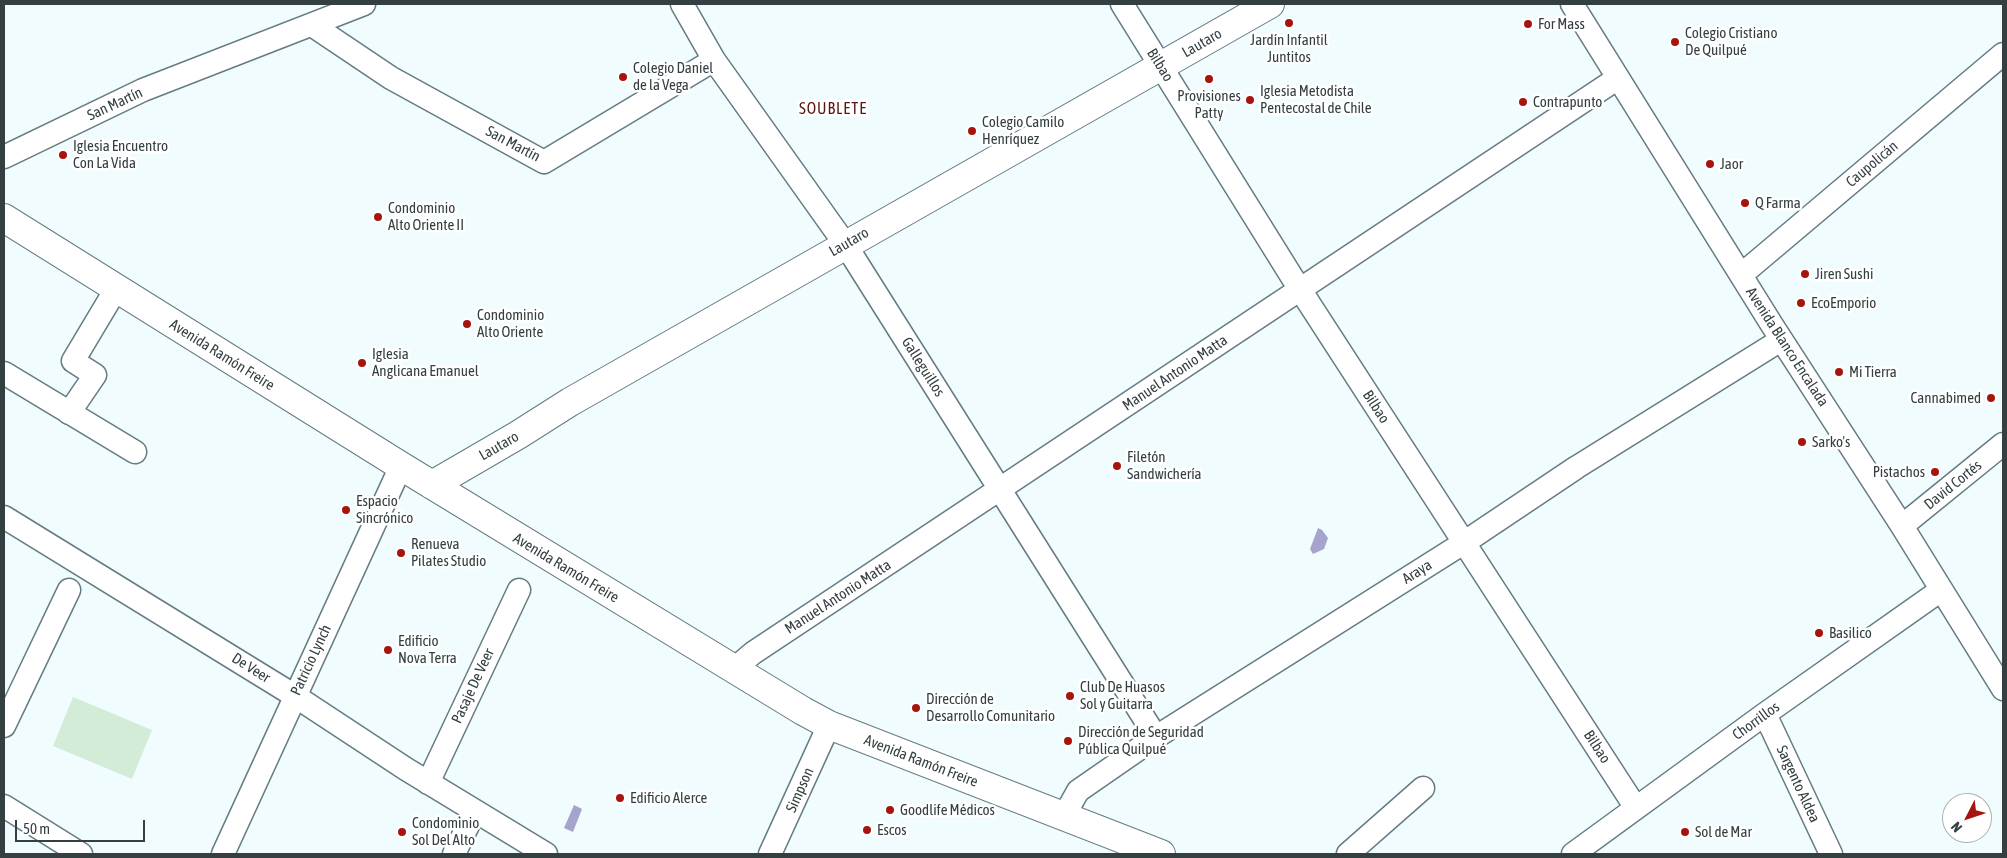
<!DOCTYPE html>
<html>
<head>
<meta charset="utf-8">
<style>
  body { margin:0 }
  #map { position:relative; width:2007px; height:858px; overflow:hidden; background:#f1fcff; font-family:"Asap Condensed",sans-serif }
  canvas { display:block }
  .frame { position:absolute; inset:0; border:5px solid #343f42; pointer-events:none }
  .north { position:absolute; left:1942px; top:793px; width:50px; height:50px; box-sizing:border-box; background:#fff; border:1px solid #aeb2b3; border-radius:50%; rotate:229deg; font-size:14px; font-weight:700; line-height:20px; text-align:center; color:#343f42 }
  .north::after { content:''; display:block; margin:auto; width:18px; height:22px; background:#a7140d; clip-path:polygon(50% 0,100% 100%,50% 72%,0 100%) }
  .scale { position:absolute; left:15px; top:820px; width:130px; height:22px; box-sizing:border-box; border:2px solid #343f42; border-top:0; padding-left:6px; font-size:15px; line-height:18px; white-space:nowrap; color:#343f42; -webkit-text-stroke:4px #fff; paint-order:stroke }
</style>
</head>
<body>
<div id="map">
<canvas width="2007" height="858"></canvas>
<div class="frame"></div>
<div class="north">N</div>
<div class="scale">50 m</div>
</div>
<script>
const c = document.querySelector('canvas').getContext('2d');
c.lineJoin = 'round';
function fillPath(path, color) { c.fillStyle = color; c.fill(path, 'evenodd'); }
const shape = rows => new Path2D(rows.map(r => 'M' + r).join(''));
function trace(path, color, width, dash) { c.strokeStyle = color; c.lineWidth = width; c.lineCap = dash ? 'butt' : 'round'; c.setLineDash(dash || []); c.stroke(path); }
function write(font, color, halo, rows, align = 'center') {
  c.font = font + ' "Asap Condensed",sans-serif'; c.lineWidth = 5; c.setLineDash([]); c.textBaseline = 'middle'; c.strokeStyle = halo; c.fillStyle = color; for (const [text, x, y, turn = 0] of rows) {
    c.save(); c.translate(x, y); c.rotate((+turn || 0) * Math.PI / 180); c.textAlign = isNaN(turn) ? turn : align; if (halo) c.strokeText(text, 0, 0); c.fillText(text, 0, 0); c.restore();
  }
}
const green = shape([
  [73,697,152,730,132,779,53,746]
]);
const water = shape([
  [1318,528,1322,530,1328,538,1324,549,1313,554,1310,549],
  [574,805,582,809,573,832,564,828]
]);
const minor = shape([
  [682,4,714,60,845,244,1156,737],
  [1122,4,1292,277,1636,808],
  [1572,4,1772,325,1902,526,2003,689],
  [312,25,391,78,544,162,714,60],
  [4,157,143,90,364,4],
  [1741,275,2003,54],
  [4,373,135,452],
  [69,413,95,375,73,361,116,289],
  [4,517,295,696,406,769,546,854],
  [1902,526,2003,444],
  [733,670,753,653,1618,78],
  [1765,714,1831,854],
  [4,726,69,590],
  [428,783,519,590],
  [4,806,81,854],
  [1064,816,1078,791,1156,737,1465,542,1577,467,1781,340],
  [223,854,401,466],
  [454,854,475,811],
  [770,854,829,725],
  [1348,854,1423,788],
  [1573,854,1765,714,1941,590]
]);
const major = shape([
  [4,218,401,466,803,711,829,725,1161,854],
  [432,485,518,435,570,402,1270,4]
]);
const markers = [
  [1289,23,5,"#a7140d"],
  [1528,24,5,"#a7140d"],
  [1675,42,5,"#a7140d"],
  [623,77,5,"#a7140d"],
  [1209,79,5,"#a7140d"],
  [1250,100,5,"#a7140d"],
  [1523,102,5,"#a7140d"],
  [972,131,5,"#a7140d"],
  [63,155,5,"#a7140d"],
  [1710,164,5,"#a7140d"],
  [1745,203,5,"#a7140d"],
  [378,217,5,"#a7140d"],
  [1805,274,5,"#a7140d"],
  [1801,303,5,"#a7140d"],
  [467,324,5,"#a7140d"],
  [362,363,5,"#a7140d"],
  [1839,372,5,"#a7140d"],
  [1991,398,5,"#a7140d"],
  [1802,442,5,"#a7140d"],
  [1117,466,5,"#a7140d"],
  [1935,472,5,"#a7140d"],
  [346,510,5,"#a7140d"],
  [401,553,5,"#a7140d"],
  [1819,633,5,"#a7140d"],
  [388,650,5,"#a7140d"],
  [1070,696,5,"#a7140d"],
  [916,708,5,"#a7140d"],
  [1068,741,5,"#a7140d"],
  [620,798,5,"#a7140d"],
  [890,810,5,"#a7140d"],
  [867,830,5,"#a7140d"],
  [402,832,5,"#a7140d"],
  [1685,832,5,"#a7140d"]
];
const poiNames = [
  ["For Mass",1538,24],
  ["Colegio Cristiano",1685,33],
  ["De Quilpué",1685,50],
  ["Jardín Infantil",1289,40,"center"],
  ["Juntitos",1289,57,"center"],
  ["Colegio Daniel",633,68],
  ["de la Vega",633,85],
  ["Iglesia Metodista",1260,91],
  ["Pentecostal de Chile",1260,108],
  ["Provisiones",1209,96,"center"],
  ["Patty",1209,113,"center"],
  ["Contrapunto",1533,102],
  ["Colegio Camilo",982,122],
  ["Henríquez",982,139],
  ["Iglesia Encuentro",73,146],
  ["Con La Vida",73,163],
  ["Jaor",1720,164],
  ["Q Farma",1755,203],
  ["Condominio",388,208],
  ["Alto Oriente II",388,225],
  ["Jiren Sushi",1815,274],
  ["EcoEmporio",1811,303],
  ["Condominio",477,315],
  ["Alto Oriente",477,332],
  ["Iglesia",372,354],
  ["Anglicana Emanuel",372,371],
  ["Mi Tierra",1849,372],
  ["Cannabimed",1981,398,"right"],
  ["Sarko's",1812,442],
  ["Filetón",1127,457],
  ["Sandwichería",1127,474],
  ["Pistachos",1925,472,"right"],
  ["Espacio",356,501],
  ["Sincrónico",356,518],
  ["Renueva",411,544],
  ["Pilates Studio",411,561],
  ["Basilico",1829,633],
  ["Edificio",398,641],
  ["Nova Terra",398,658],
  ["Club De Huasos",1080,687],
  ["Sol y Guitarra",1080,704],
  ["Dirección de",926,699],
  ["Desarrollo Comunitario",926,716],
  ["Dirección de Seguridad",1078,732],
  ["Pública Quilpué",1078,749],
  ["Edificio Alerce",630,798],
  ["Goodlife Médicos",900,810],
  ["Condominio",412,823],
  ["Sol Del Alto",412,840],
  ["Escos",877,830],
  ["Sol de Mar",1695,832]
];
const streetNames = [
  ["Lautaro",1202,43,-30],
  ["Bilbao",1160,65,58],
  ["San Martín",115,104,-25],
  ["San Martín",513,144,28],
  ["Caupolicán",1872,164,-40],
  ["Lautaro",849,242,-30],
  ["Avenida Blanco Encalada",1787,347,57],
  ["Avenida Ramón Freire",222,355,32],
  ["Galleguillos",923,367,58],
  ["Manuel Antonio Matta",1175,373,-34],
  ["Bilbao",1376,407,57],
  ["Lautaro",499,446,-30],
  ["David Cortés",1953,485,-39],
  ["Avenida Ramón Freire",566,568,31],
  ["Araya",1417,572,-32],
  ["Manuel Antonio Matta",838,597,-33],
  ["Patricio Lynch",311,660,-65],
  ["De Veer",251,668,32],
  ["Pasaje De Veer",473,686,-65],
  ["Chorrillos",1756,721,-36],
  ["Bilbao",1597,747,57],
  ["Avenida Ramón Freire",921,761,21],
  ["Sargento Aldea",1798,784,65],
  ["Simpson",800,790,-66]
];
const neighbourhoodNames = [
  ["SOUBLETE",833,109]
];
fillPath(green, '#d3ecd8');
fillPath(water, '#a6a4cc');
trace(minor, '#647b83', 25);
trace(major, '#647b83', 30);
trace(minor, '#fff', 22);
trace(major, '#fff', 28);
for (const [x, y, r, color] of markers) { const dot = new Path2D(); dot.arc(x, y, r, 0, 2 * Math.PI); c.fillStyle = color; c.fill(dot); trace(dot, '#fff', 2); }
write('15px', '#343f42', '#fff', poiNames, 'left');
write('15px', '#343f42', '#fff', streetNames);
c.letterSpacing = '1px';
write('16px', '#59160f', '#fff', neighbourhoodNames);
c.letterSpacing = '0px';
</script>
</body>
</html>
